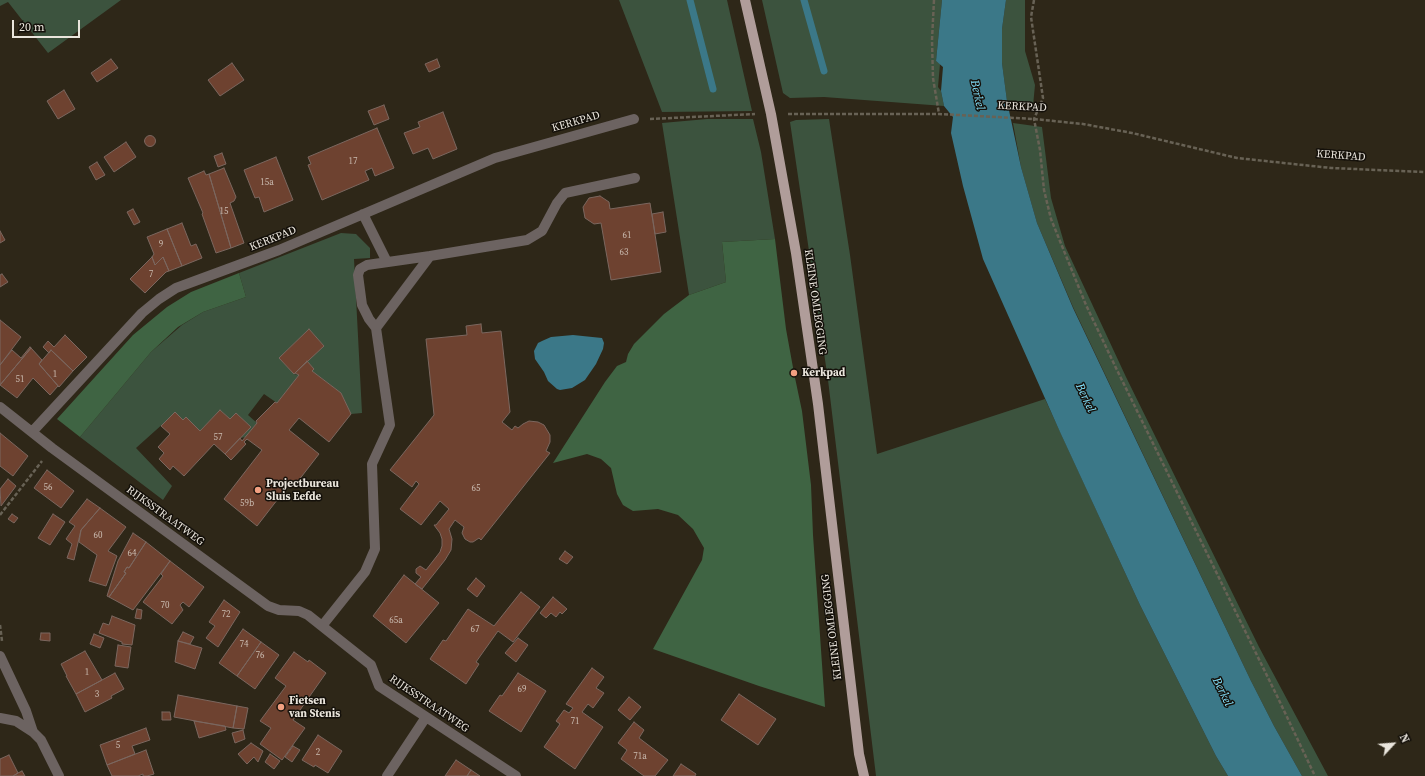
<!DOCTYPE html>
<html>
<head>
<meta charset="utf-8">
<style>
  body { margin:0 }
  #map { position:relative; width:1425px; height:776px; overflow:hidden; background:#2e2718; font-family:"Source Serif 4",serif }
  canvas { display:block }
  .north { position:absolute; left:1373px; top:724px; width:40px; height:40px; -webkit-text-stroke:3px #14100a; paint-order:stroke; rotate:64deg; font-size:11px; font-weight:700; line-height:16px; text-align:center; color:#eae5dc }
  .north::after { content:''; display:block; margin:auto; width:14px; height:18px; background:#eae5dc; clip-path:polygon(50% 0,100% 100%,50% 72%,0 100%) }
  .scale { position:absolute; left:12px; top:20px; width:68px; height:18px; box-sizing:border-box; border:2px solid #eae5dc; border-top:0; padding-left:5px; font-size:12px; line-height:14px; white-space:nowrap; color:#eae5dc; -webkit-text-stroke:3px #14100a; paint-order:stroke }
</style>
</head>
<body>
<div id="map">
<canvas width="1425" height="776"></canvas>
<div class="north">N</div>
<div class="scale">20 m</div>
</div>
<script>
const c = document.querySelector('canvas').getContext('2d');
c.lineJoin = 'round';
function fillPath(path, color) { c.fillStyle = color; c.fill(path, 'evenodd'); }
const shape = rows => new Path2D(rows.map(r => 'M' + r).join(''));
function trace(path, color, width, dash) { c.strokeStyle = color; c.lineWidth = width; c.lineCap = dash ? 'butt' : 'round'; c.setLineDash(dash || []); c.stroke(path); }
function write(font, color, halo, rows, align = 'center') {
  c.font = font + ' "Source Serif 4",serif'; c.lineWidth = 3; c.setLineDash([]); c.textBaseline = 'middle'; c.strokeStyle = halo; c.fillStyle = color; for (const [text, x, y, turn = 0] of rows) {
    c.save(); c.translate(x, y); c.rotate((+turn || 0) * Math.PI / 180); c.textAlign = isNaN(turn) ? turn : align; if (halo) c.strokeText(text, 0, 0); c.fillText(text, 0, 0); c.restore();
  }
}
const green = shape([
  [0,0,121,0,48,53,8,2,0,6],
  [619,0,727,0,752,111,662,112],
  [762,0,942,0,936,61,940,64,938,87,941,91,944,106,824,97,790,98,783,93],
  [1006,0,1025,0,1025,51,1035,85,1033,106,1007,101,1002,63,1002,29],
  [707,119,753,119,761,152,775,239,722,242,726,282,689,295,662,123],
  [829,119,850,255,877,454,1045,399,1140,605,1216,756,1228,776,876,776,828,380,790,122,796,120],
  [1013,123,1042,127,1051,198,1065,246,1126,377,1259,647,1328,776,1302,776,1274,726,1251,681,1073,307,1037,223,1021,167],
  [341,233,356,234,370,248,370,258,354,259,362,413,351,414,341,393,312,371,314,369,307,361,324,346,309,329,279,358,294,374,299,375,277,403,264,394,248,415,257,423,246,437,240,438,251,427,236,413,230,419,220,410,200,431,186,417,183,420,175,413,136,448,172,486,163,500,80,437,151,352,182,325,203,312,246,297,239,273]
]);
const forest = shape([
  [775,239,786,329,794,373,802,411,811,485,813,535,825,707,759,686,653,649,702,560,704,548,693,529,678,515,658,509,633,511,623,505,617,494,611,468,601,459,587,454,553,463,605,382,617,366,626,362,628,354,634,344,664,314,689,295,726,282,722,242],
  [239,273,246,297,203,312,178,327,151,352,80,437,57,419,133,335,167,307,191,292]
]);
const water = shape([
  [942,0,1006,0,1002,29,1002,63,1007,101,1021,167,1037,223,1073,308,1251,681,1274,726,1302,776,1228,776,1216,756,1140,605,1060,432,983,259,963,186,951,133,953,117,944,106,941,91,943,67,936,61],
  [573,335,602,338,604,343,603,349,596,364,585,380,572,388,560,390,557,389,548,381,544,372,535,359,534,351,538,343,542,341,551,337]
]);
const stream = shape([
  [690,0,713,89],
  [804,0,824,71]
]);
const building = shape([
  [111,59,118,68,97,82,91,73,111,59],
  [437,59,440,67,429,72,425,64,437,59],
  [232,63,244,80,220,96,208,80,232,63],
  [64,90,75,109,58,119,47,101,64,90],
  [384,105,389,119,374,125,368,111,384,105],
  [443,112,457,149,433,159,428,148,413,154,404,133,420,127,418,122,443,112],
  [377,128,394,168,375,176,372,168,365,171,369,180,322,200,308,165,311,164,308,157,377,128],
  '144.5 141a5.5 5.5 0 1 1 11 0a5.5 5.5 0 1 1-11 0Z',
  [126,142,136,157,114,172,104,157,126,142],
  [222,153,226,164,218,167,214,156,222,153],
  [276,157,293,200,264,212,259,197,255,198,244,170,276,157],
  [97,162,105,175,96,180,89,167,97,162],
  [224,168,236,197,234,201,230,203,244,243,231,248,209,174,224,168],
  [204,171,206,175,209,174,231,248,216,253,202,214,203,213,188,178,204,171],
  [600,196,609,202,610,209,650,203,661,272,611,280,601,223,594,224,585,218,583,207,589,198,600,196],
  [133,209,140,222,134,225,127,212,133,209],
  [663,212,666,232,655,234,652,214,663,212],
  [182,223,191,246,196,244,202,258,182,266,167,229,182,223],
  [167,229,182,266,169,271,163,257,155,265,152,257,154,254,147,237,167,229],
  [0,231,5,240,0,243,0,231],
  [152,257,155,265,163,257,169,271,166,272,145,293,130,279,152,257],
  [2,274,8,282,0,287,0,275,2,274],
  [0,320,21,337,0,365,0,320],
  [481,324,482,333,501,331,510,412,502,422,512,430,515,426,518,428,523,424,529,421,538,422,544,425,550,435,550,442,546,451,550,453,481,540,479,538,473,542,470,542,465,539,462,533,464,527,455,520,449,529,452,539,451,550,445,560,422,589,415,584,421,577,416,573,416,569,420,566,426,570,440,552,442,546,442,539,440,533,434,525,436,525,449,509,440,501,421,525,400,509,419,484,416,481,412,487,390,470,434,415,426,339,467,335,466,326,481,324],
  [309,329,324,346,294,374,279,358,309,329],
  [65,335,87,357,73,371,51,350,49,353,43,347,48,341,54,347,65,335],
  [30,347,31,348,0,385,0,365,12,350,21,358,30,347],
  [31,348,42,360,39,364,59,387,58,386,50,395,33,378,17,398,0,385,31,348],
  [51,350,73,371,59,387,39,364,51,350],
  [307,361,314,369,312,371,341,393,351,414,329,442,299,418,289,430,319,454,295,485,291,482,257,526,224,499,262,450,247,439,244,442,246,444,231,460,225,454,240,438,242,441,257,423,256,421,275,402,277,403,299,375,295,373,307,361],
  [220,410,230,419,236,413,251,427,225,454,214,444,184,476,173,466,170,470,159,459,164,453,158,447,170,434,161,426,175,412,183,420,186,417,200,431,220,410],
  [0,433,28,456,13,476,0,466,0,433],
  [47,470,74,491,61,508,34,488,47,470],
  [8,479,16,486,1,506,0,489,8,479],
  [87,499,100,508,81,530,74,560,67,558,72,544,66,539,75,526,69,522,87,499],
  [100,508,126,527,108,551,117,556,106,586,89,581,97,555,79,542,81,530,100,508],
  [12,514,18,518,14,523,8,519,12,514],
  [53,514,65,522,50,545,38,538,53,514],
  [133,533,146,542,129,568,127,567,124,572,126,573,109,597,107,596,118,561,133,533],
  [146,542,170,561,133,610,109,597,126,573,124,572,127,567,129,568,146,542],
  [565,551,573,557,567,564,559,559,565,551],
  [170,561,204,587,189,607,183,602,180,605,183,610,172,624,143,602,163,576,161,574,170,561],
  [404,575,439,603,406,643,373,616,404,575],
  [476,578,485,586,477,597,467,589,476,578],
  [521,592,540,607,513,642,498,631,476,662,479,664,466,684,430,659,443,640,446,641,468,609,494,626,521,592],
  [553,597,567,609,562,614,560,612,556,617,551,613,546,618,540,613,553,597],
  [224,600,240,612,218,647,206,638,215,626,209,622,224,600],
  [137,609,142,610,141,619,135,618,137,609],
  [112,616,135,625,132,645,122,644,122,642,99,633,103,623,109,625,112,616],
  [243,629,261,642,237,676,219,663,243,629],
  [183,632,194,637,190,644,178,641,183,632],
  [41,633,50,633,50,641,40,640,41,633],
  [94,634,104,638,100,648,90,644,94,634],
  [518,638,528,645,516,662,505,653,518,638],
  [178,641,202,648,195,669,175,662,178,641],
  [261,642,279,655,255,689,237,676,261,642],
  [118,645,131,647,128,668,115,666,118,645],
  [85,651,102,680,76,694,66,676,67,676,61,664,85,651],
  [294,652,308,662,309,660,326,673,293,720,305,728,282,760,260,744,271,728,260,721,286,686,275,678,294,652],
  [592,668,604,677,596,688,604,693,593,708,588,704,582,712,603,727,575,769,544,747,560,724,556,721,564,710,569,713,573,708,566,704,592,668],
  [115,673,124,689,111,696,112,698,85,712,76,694,115,673],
  [518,673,546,691,521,732,489,711,500,695,502,696,518,673],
  [739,694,776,719,758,745,721,720,739,694],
  [178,695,237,706,233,728,174,717,178,695],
  [629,697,641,707,630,720,618,710,629,697],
  [237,706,248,708,244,729,233,728,237,706],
  [162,712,170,712,171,720,162,720,162,712],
  [194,721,225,726,226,730,199,738,194,721],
  [634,722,644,730,639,738,668,760,655,776,644,776,621,759,627,750,618,743,634,722],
  [146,728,150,740,132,746,135,754,107,765,100,745,146,728],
  [243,730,245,739,235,743,232,733,243,730],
  [318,735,342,751,328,773,315,765,314,767,302,760,318,735],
  [251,743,263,751,258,762,254,757,247,764,238,754,251,743],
  [293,746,300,750,292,762,285,757,293,746],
  [146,750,154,774,147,776,143,776,143,774,138,776,112,776,107,765,146,750],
  [270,754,280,761,274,769,265,762,270,754],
  [9,755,18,773,13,776,0,776,0,759,9,755],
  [456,760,471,770,467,776,445,776,456,760],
  [681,764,696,774,695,776,673,776,681,764],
  [471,770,480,776,467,776,471,770],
  [22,771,25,776,13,776,18,773,22,771]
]);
const path = shape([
  [934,0,932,40,933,78,939,114],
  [1034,0,1031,17,1043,98,1034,119,1040,150,1044,190,1051,219,1086,305,1116,368,1278,698,1315,776],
  [788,114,939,114,1034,119,1083,124,1132,133,1237,158,1331,168,1425,172],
  [650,119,755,114],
  [0,515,42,461],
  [0,625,2,641]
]);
const minor = shape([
  [363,214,387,262],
  [376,328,369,319,362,305,358,275,360,269,367,265,430,256],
  [0,407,52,448,268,606,279,610,299,611,308,615,371,665,379,686,516,776],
  [32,432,142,313,159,299,176,288,279,250,495,158,634,119],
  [322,626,365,572,375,549,372,464,390,425,376,328,430,256,527,240,542,231,557,203,565,193,635,178],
  [0,656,26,711,33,732],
  [0,718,16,721,33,732,41,740,59,776],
  [387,776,426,717]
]);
const primary = shape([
  [745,0,771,114,796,253,818,404,859,754,864,776]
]);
const markers = [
  [794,373,4,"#f2a081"],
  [258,490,4,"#f2a081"],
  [281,707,4,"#f2a081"]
];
const numberNames = [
  ["17",353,162],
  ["15a",267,183],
  ["15",224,212],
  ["61",627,236],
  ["9",161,245],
  ["63",624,253],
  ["7",151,275],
  ["1",55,375],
  ["51",20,380],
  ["57",218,438],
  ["56",48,488],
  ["65",476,489],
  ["59b",247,504],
  ["60",98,536],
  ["64",132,554],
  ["70",165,606],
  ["72",226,615],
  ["65a",396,621],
  ["67",475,630],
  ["74",244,645],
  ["76",260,656],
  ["1",87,673],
  ["69",522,690],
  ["3",97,695],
  ["71",575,722],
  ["5",118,746],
  ["2",318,753],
  ["71a",640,757]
];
const streetNames = [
  ["KERKPAD",1022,107,3],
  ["KERKPAD",576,122,-16],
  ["KERKPAD",1341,156,4],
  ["KERKPAD",273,239,-22],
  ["KLEINE OMLEGGING",815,302,82],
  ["RIJKSSTRAATWEG",165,516,36],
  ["KLEINE OMLEGGING",832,627,-97],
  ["RIJKSSTRAATWEG",429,704,34]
];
const poiNames = [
  ["Kerkpad",802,373],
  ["Projectbureau",266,484],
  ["Sluis Eefde",266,497],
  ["Fietsen",289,701],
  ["van Stenis",289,714]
];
const waterNames = [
  ["Berkel",977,95,78],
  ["Berkel",1085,398,65],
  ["Berkel",1222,692,64]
];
fillPath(green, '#3c533e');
fillPath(forest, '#3f6443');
fillPath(water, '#3b7888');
trace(stream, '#3b7888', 7);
fillPath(building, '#6e4230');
trace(building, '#7b675f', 1);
trace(path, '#686255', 2.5, [4, 2]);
trace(minor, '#6c6361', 10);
trace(primary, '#b09d9a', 10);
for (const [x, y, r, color] of markers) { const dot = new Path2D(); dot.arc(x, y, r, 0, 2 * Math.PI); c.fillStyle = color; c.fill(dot); trace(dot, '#14100a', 1.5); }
write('9px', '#cbbcb1', null, numberNames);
write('11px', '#eae5dc', '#14100a', streetNames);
write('bold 11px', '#eae5dc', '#14100a', poiNames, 'left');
write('italic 12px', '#85e4ff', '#14100a', waterNames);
</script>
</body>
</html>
